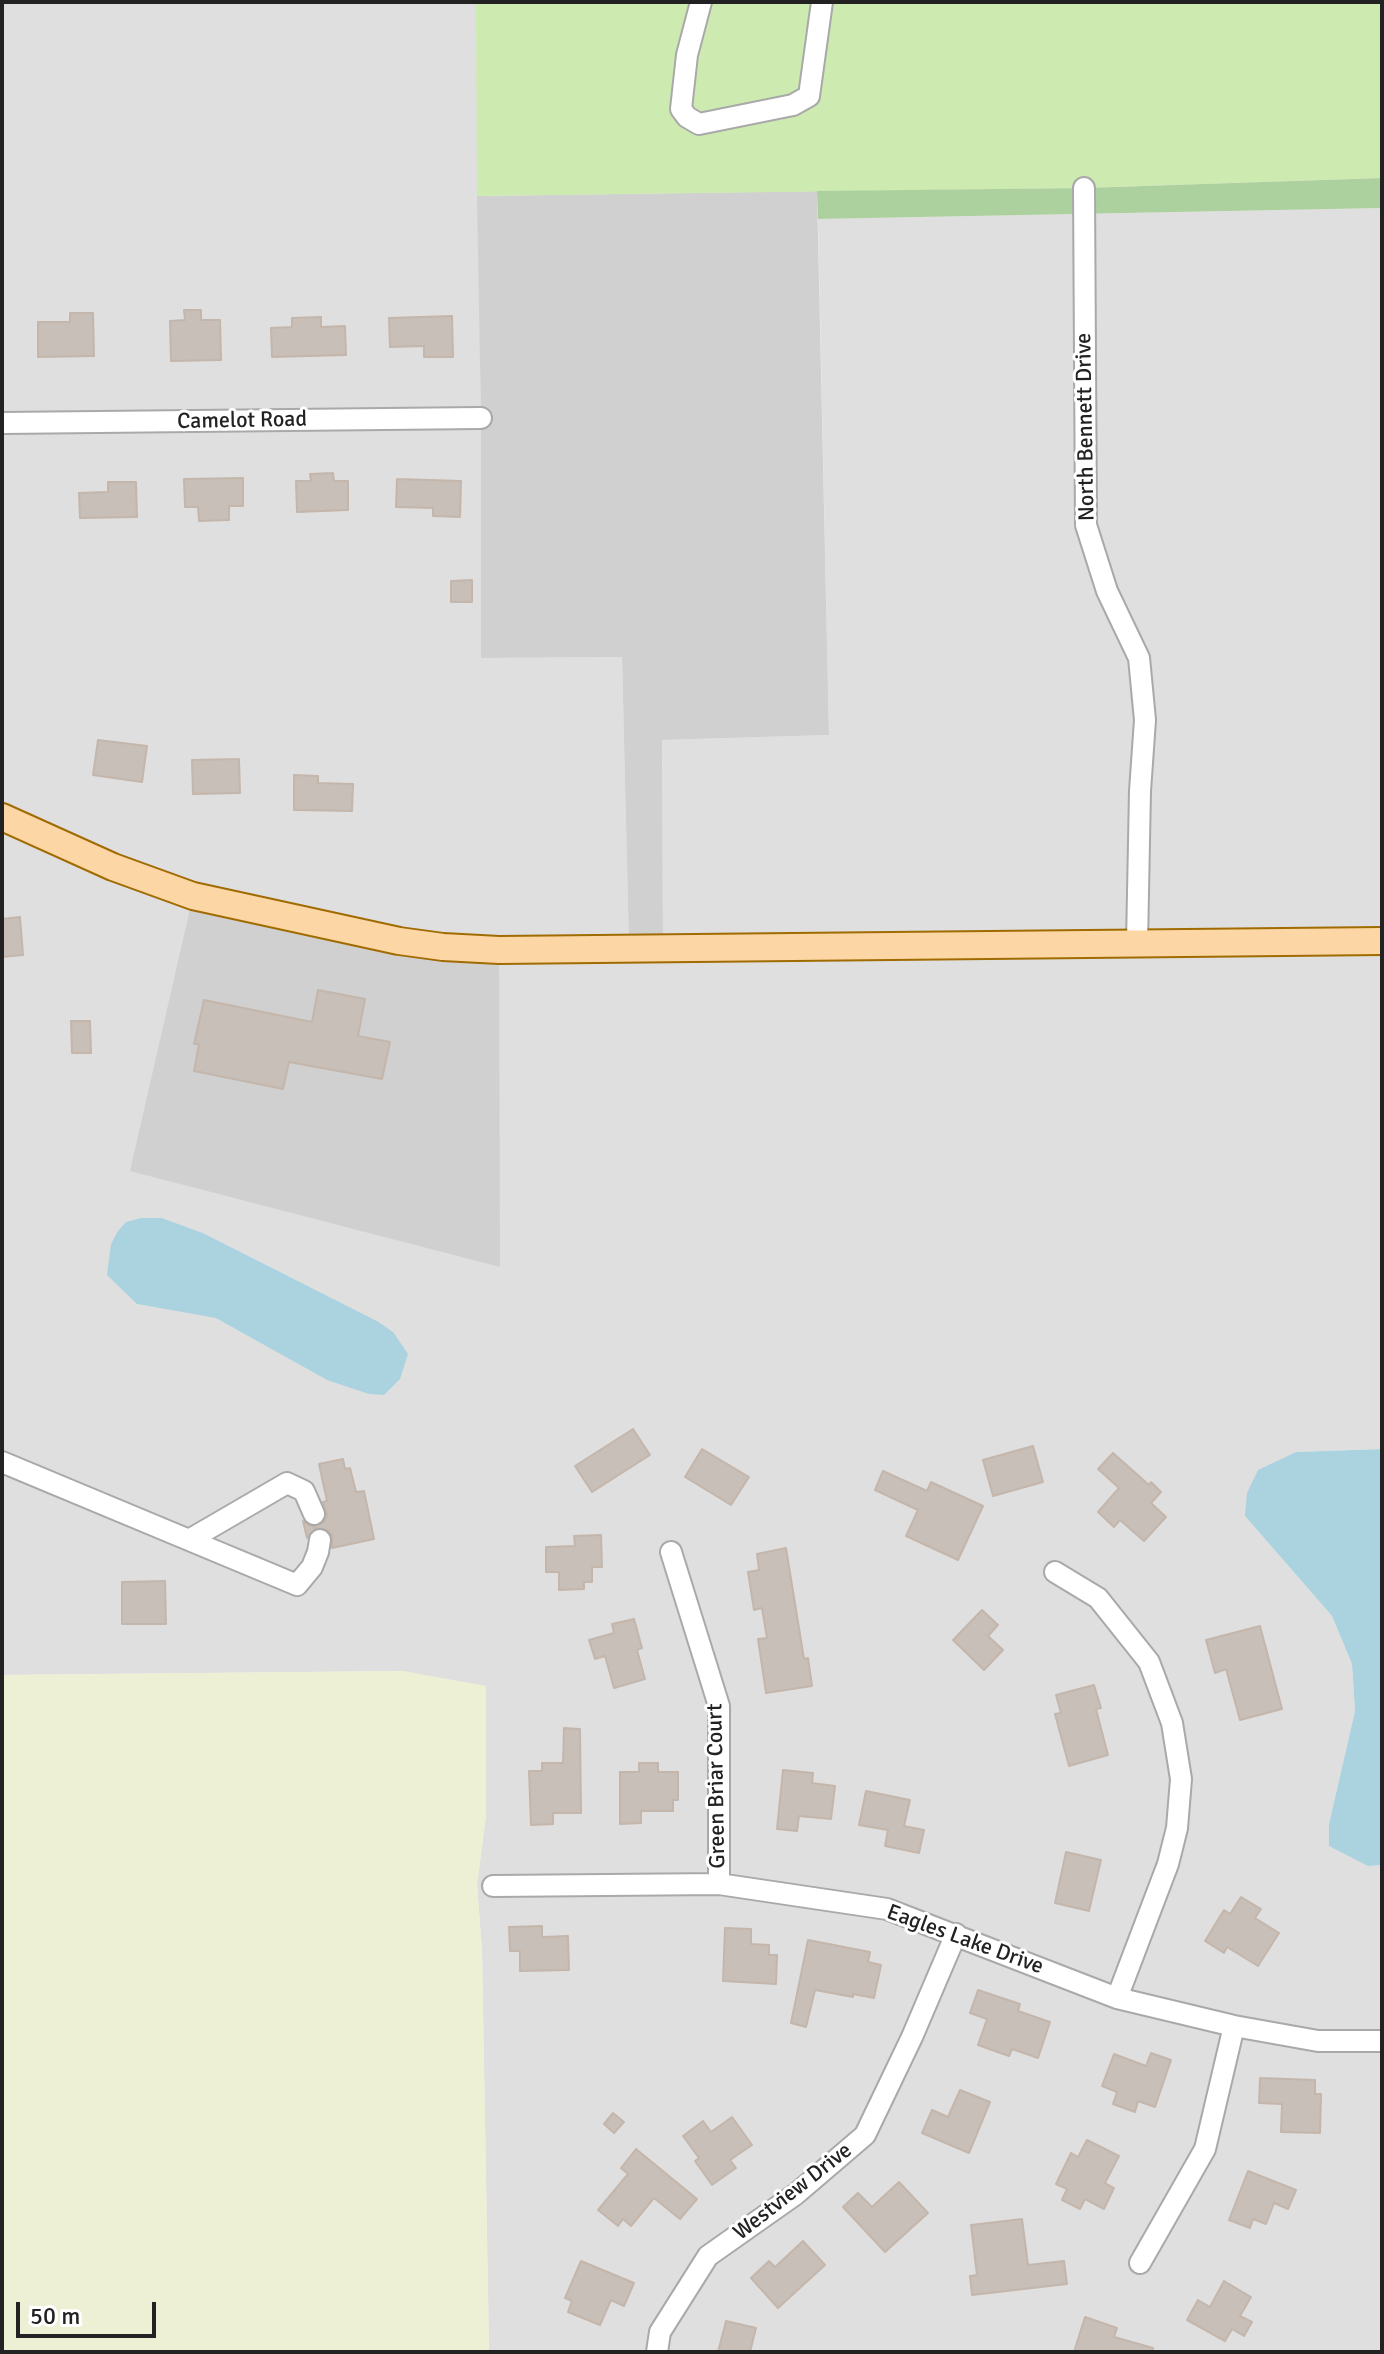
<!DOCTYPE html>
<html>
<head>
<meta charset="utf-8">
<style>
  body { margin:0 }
  #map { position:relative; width:1384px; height:2354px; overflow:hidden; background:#f2efe9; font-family:Signika,sans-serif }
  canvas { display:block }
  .frame { position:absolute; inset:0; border:4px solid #222; pointer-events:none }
  .scale { position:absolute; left:16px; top:2302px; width:140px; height:36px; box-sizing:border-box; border:4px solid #222; border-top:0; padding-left:10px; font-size:24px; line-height:28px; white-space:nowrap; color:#222; -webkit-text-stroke:6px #fff; paint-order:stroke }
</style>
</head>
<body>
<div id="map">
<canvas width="1384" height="2354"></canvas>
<div class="frame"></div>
<div class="scale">50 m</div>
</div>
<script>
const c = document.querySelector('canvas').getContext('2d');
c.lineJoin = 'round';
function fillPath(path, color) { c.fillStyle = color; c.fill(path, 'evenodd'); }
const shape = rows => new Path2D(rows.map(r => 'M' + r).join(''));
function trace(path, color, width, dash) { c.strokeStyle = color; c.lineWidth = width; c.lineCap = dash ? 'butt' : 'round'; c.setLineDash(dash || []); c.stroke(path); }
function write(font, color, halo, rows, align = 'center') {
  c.font = font + ' Signika,sans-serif'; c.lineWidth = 6; c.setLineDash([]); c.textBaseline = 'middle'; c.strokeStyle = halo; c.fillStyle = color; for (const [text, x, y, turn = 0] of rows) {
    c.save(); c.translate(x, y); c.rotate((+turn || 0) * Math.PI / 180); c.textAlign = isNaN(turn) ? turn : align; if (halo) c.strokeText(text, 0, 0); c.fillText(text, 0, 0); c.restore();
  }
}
const residential = shape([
  [2,2,476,2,481,418,481,658,622,657,629,948,663,947,662,740,829,735,818,219,1382,208,1382,1449,1296,1452,1245,1516,1332,1616,1352,1664,1355,1711,1329,1824,1368,1866,1382,1865,1382,2352,489,2352,482,1951,477,1885,486,1815,403,1671,2,1675],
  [162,1218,203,1233,377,1321,327,1380,216,1317,137,1304]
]);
const religious = shape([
  [817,191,829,735,662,740,663,948,629,948,622,657,481,658,481,418,477,196],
  [193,896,499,950,500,1267,130,1171]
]);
const farmland = shape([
  [403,1671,486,1686,486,1815,477,1885,482,1951,489,2352,2,2352,2,1675]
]);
const grass = shape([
  [476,2,1382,2,1382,178,1083,188,477,196]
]);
const forest = shape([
  [1382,178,1382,208,818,219,817,191,1084,188]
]);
const water = shape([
  [141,1218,162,1218,203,1233,377,1321,393,1332,408,1354,400,1379,384,1395,369,1394,327,1380,216,1318,137,1304,107,1275,111,1244,118,1231,126,1222],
  [1382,1449,1382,1865,1368,1866,1329,1846,1329,1824,1355,1711,1352,1664,1332,1616,1245,1516,1247,1493,1258,1470,1296,1452]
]);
const building = shape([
  [184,310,201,310,201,320,220,320,221,360,171,361,170,321,185,320,184,310],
  [70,313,93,313,94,356,38,357,38,322,70,322,70,313],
  [452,316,453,357,424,357,424,346,390,347,389,318,452,316],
  [321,317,321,327,345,326,346,355,272,357,271,328,292,327,292,318,321,317],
  [333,473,334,481,348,481,348,510,297,512,296,481,311,481,310,474,333,473],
  [243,478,243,506,229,506,229,520,199,521,198,507,185,507,184,479,243,478],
  [397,479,461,481,460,517,433,516,433,508,396,507,397,479],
  [108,482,136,482,137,517,80,518,79,493,108,492,108,482],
  [472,580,472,602,451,602,451,581,472,580],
  [98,740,147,746,142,782,93,775,98,740],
  [239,759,240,793,193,794,192,760,239,759],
  [294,775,318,776,318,783,353,784,352,811,294,810,294,775],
  [20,917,23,955,2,957,2,919,20,917],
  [318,990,365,999,358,1036,390,1042,382,1079,289,1062,283,1089,194,1071,199,1044,194,1044,204,1000,312,1022,318,990],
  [71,1021,90,1021,91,1053,72,1053,71,1021],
  [633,1429,650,1455,592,1492,575,1466,633,1429],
  [1033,1446,1043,1482,993,1496,983,1460,1033,1446],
  [702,1449,749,1477,731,1505,685,1477,702,1449],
  [1113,1453,1149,1485,1151,1482,1161,1492,1151,1503,1166,1517,1144,1541,1120,1520,1114,1527,1098,1512,1119,1488,1098,1469,1113,1453],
  [343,1459,345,1469,350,1468,356,1492,364,1491,374,1539,332,1548,332,1536,329,1531,316,1528,307,1538,303,1521,313,1527,325,1521,327,1515,323,1502,327,1501,319,1464,343,1459],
  [883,1471,927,1491,931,1482,983,1506,958,1560,906,1536,918,1510,875,1490,883,1471],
  [601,1535,602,1567,592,1567,592,1582,584,1582,584,1589,559,1590,559,1572,546,1572,546,1547,575,1546,574,1536,601,1535],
  [786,1548,804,1659,808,1658,812,1686,766,1693,758,1639,767,1638,762,1608,754,1610,748,1572,759,1570,757,1554,786,1548],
  [165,1581,166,1624,122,1624,122,1582,165,1581],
  [982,1610,998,1625,988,1636,1003,1650,984,1670,953,1640,982,1610],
  [634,1619,642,1648,637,1650,645,1679,614,1688,605,1656,595,1659,589,1640,614,1633,612,1624,634,1619],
  [1260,1626,1282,1709,1240,1720,1226,1669,1215,1673,1206,1640,1260,1626],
  [1094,1685,1101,1708,1096,1709,1108,1755,1069,1766,1055,1714,1061,1713,1056,1695,1094,1685],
  [564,1728,580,1729,581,1813,553,1813,553,1824,531,1825,529,1771,542,1771,542,1763,563,1763,564,1728],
  [639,1763,658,1763,658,1772,678,1772,678,1800,673,1800,673,1811,641,1811,641,1823,620,1824,620,1772,639,1772,639,1763],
  [783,1770,813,1773,812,1783,835,1786,831,1819,799,1816,797,1831,777,1829,783,1770],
  [866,1791,910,1800,904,1826,924,1830,919,1853,885,1846,888,1830,859,1825,866,1791],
  [1066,1852,1101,1860,1089,1911,1055,1903,1066,1852],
  [1241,1897,1261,1909,1255,1918,1279,1933,1258,1966,1227,1947,1224,1953,1205,1941,1224,1910,1230,1914,1241,1897],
  [542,1926,542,1937,568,1936,569,1970,520,1971,520,1951,510,1951,509,1927,542,1926],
  [725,1928,751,1929,751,1944,769,1945,769,1955,777,1955,776,1984,723,1981,725,1928],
  [808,1940,870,1952,868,1962,881,1965,874,1998,853,1994,853,1997,815,1990,806,2027,791,2023,808,1940],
  [978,1990,1020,2004,1018,2011,1050,2022,1038,2058,1012,2049,1009,2056,978,2045,987,2019,970,2013,978,1990],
  [1151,2053,1171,2060,1155,2107,1138,2101,1135,2112,1113,2104,1117,2092,1102,2086,1114,2054,1146,2066,1151,2053],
  [1260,2078,1315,2080,1315,2094,1321,2094,1320,2133,1281,2132,1282,2104,1259,2103,1260,2078],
  [960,2090,990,2102,969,2153,922,2133,932,2110,948,2117,960,2090],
  [613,2113,624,2122,614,2133,604,2124,613,2113],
  [732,2117,752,2145,730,2160,736,2168,712,2185,695,2161,699,2158,683,2136,703,2121,711,2132,732,2117],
  [1087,2140,1119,2156,1105,2183,1114,2188,1104,2209,1085,2199,1080,2209,1062,2200,1067,2189,1056,2184,1071,2153,1078,2157,1087,2140],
  [636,2149,697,2199,680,2219,654,2198,631,2226,623,2219,618,2226,598,2210,628,2174,621,2168,636,2149],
  [1248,2171,1296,2190,1288,2209,1274,2203,1266,2224,1253,2219,1250,2228,1229,2220,1248,2171],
  [899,2182,928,2213,885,2252,843,2207,858,2193,872,2207,899,2182],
  [1022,2219,1028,2265,1064,2261,1067,2284,972,2295,970,2276,977,2275,971,2225,1022,2219],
  [803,2241,825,2265,778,2308,751,2278,769,2261,775,2267,803,2241],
  [581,2261,634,2283,624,2306,611,2300,600,2325,568,2312,572,2301,565,2298,581,2261],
  [1224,2281,1251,2297,1240,2316,1252,2322,1244,2336,1232,2329,1225,2341,1187,2320,1198,2300,1210,2307,1224,2281],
  [1085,2317,1117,2328,1114,2337,1153,2348,1152,2352,1074,2352,1085,2317],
  [726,2321,756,2328,750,2352,718,2352,726,2321]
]);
const minor = shape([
  [701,2,687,55,681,109,687,117,699,124,793,105,809,96,822,2],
  [1084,188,1086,525,1107,591,1139,658,1145,720,1140,791,1137,943],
  [2,423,481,418],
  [2,1462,189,1540,287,1483,304,1491,314,1514],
  [189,1540,297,1585,312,1567,318,1552,320,1540],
  [671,1552,719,1706,719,1884],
  [1055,1572,1098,1598,1149,1662,1172,1723,1181,1779,1177,1828,1168,1864,1117,1998],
  [493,1886,719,1884,887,1909,1117,1998,1234,2026,1318,2041,1382,2041],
  [1140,2263,1205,2149,1234,2026],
  [657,2352,660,2332,708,2256,796,2194,865,2135,912,2037,956,1934]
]);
const major = shape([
  [2,817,113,867,193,896,399,941,443,947,499,950,1382,941]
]);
const streetNames = [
  ["Camelot Road",242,421,-1],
  ["North Bennett Drive",1086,427,-91],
  ["Green Briar Court",717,1786,-91],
  ["Eagles Lake Drive",965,1940,20],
  ["Westview Drive",793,2192,-38]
];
fillPath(residential, '#e0dfdf');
fillPath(religious, '#d0d0d0');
fillPath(farmland, '#eef0d5');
fillPath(grass, '#cdebb0');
fillPath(forest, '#add19e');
fillPath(water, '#aad3df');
fillPath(building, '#c7bfb8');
trace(building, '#c4b6ab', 2);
trace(minor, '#a9a9a9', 24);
trace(major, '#a06b00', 30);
trace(minor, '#fff', 20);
trace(major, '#fcd6a4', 26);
write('22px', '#222', '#fff', streetNames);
</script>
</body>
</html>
